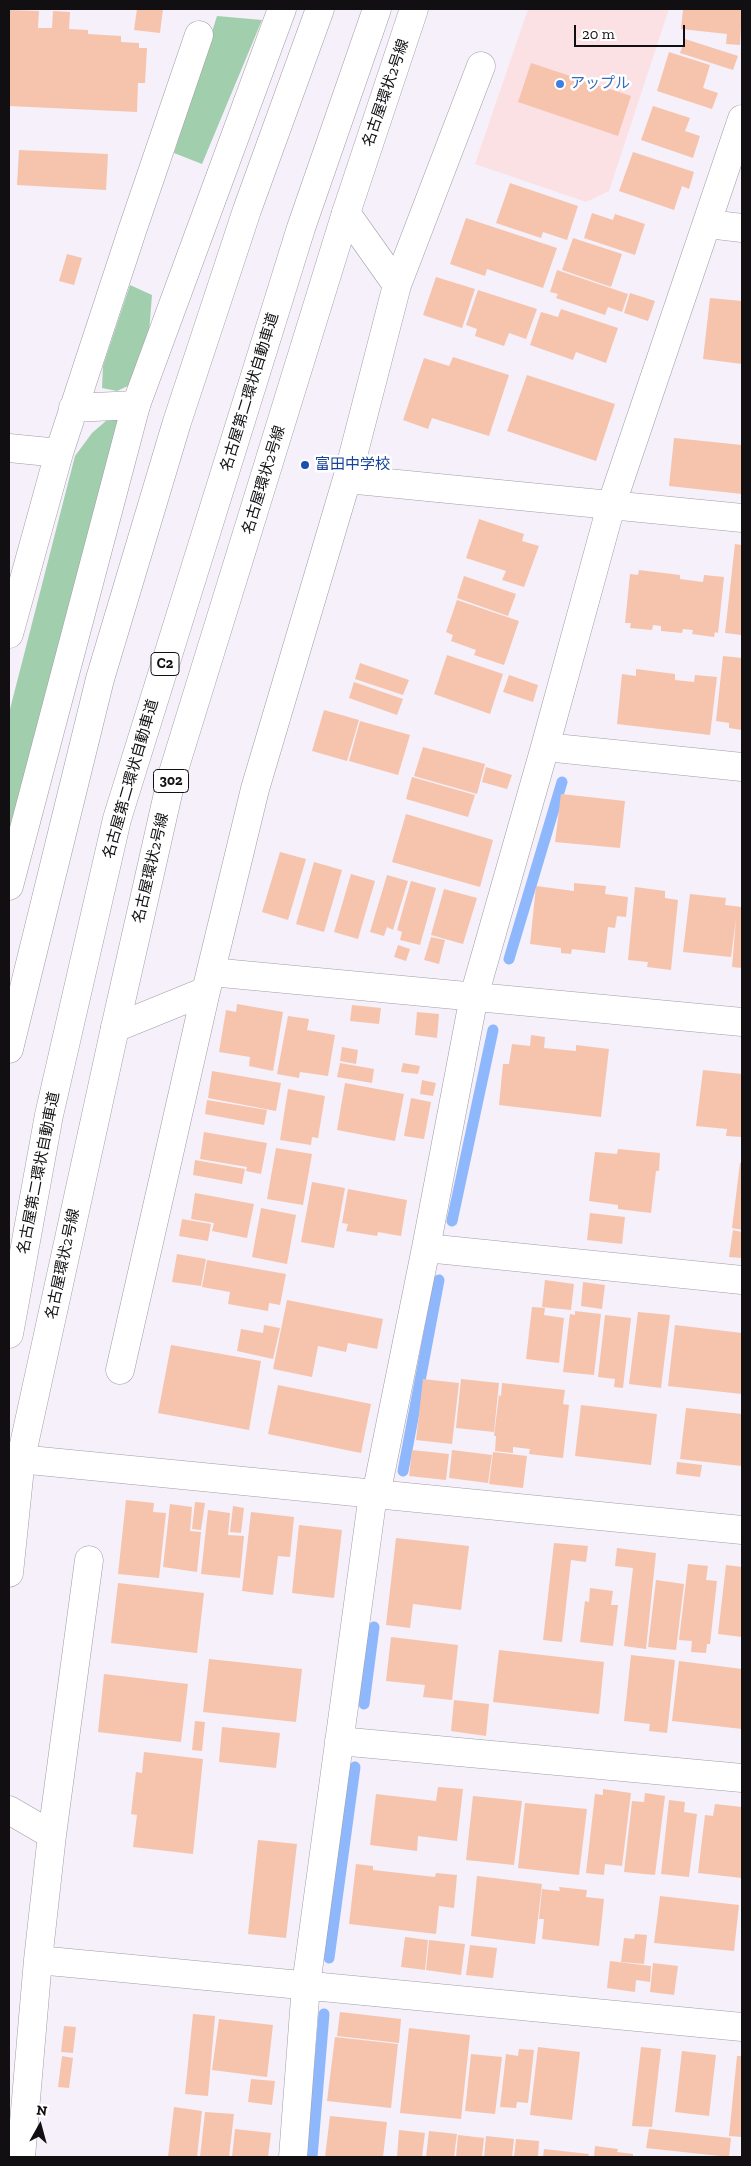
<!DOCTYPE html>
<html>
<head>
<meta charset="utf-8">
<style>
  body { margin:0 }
  #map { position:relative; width:751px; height:2166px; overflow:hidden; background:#f5f0fa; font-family:"Zilla Slab",serif }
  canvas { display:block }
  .frame { position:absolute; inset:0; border:10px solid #110f12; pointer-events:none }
  .north { position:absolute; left:15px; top:2101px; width:50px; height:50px; -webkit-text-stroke:4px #fff; paint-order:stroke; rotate:7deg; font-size:14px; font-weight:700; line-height:20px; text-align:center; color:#110f12 }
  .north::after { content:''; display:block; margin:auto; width:18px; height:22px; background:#110f12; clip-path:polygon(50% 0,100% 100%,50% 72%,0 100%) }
  .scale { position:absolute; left:574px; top:25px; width:111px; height:22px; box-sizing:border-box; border:2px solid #110f12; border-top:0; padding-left:6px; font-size:15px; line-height:18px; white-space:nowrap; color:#110f12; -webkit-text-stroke:4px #fff; paint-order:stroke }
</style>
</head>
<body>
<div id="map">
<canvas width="751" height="2166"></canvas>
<div class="frame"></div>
<div class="north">N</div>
<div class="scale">20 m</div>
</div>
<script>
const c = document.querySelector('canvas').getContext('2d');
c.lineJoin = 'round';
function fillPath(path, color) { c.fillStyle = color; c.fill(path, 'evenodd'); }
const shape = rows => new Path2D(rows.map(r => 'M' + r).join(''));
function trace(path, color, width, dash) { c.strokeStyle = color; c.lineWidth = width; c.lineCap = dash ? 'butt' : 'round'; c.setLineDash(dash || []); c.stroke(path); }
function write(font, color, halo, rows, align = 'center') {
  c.font = font + ' "Zilla Slab","Noto Sans JP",serif'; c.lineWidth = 5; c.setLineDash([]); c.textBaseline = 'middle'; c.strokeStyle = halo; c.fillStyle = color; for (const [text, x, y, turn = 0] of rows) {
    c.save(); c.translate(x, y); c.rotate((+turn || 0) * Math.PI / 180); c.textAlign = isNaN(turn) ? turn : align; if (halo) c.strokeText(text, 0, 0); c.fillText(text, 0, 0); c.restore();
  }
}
const commercial = shape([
  [528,9,669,9,609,191,586,202,475,164]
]);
const green = shape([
  [217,16,262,20,202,164,174,153],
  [130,285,152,295,146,370,130,385,117,391,102,388,103,366],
  [130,417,9,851,9,713,75,456,92,433,107,420]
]);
const stream = shape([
  [509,959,562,782],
  [452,1221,493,1030],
  [403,1471,439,1280],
  [364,1704,374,1627],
  [329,1958,355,1767],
  [312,2157,324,2014]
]);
const building = shape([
  [137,9,163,9,160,33,134,30],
  [683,9,742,10,740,45,726,44,727,34,681,29],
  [9,10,39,11,38,28,52,28,53,11,70,12,69,29,88,30,88,34,121,36,121,42,139,43,139,48,147,48,145,83,138,83,137,112,9,106],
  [685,39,738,56,733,70,680,53],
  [669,52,710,65,703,88,718,93,712,109,657,91],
  [531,63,631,96,618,136,518,102],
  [653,106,690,118,685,131,700,136,693,158,641,140],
  [19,150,108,154,106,190,17,185],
  [633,152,694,172,689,189,682,186,674,210,619,191],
  [510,183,578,206,567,240,543,232,541,238,496,223],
  [592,213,613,220,615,214,645,224,635,255,584,238],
  [466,218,557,248,543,288,487,269,485,276,450,264],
  [573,238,622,254,611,287,562,270],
  [67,254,82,258,74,285,59,281],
  [557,270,628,294,622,312,608,307,605,315,556,298,558,294,550,292],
  [436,277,475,289,462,328,423,315],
  [478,290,537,309,526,339,509,333,504,346,475,336,477,329,466,325],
  [630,293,655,301,648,321,624,313],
  [710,298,742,301,742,364,703,359],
  [561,309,618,328,606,363,576,352,573,360,530,345,541,312,558,317],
  [453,357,509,375,489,436,432,418,428,429,403,420,424,358,449,366],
  [527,375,615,404,596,461,507,431],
  [674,438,742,445,742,494,669,486],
  [479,519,524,534,522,541,539,546,524,587,502,580,506,571,466,558],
  [735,544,742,545,742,635,725,633],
  [639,570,680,575,680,579,703,582,704,575,724,577,718,633,715,632,714,637,692,634,693,630,683,629,682,633,661,631,661,626,653,625,652,630,630,628,631,623,625,623,630,574,638,575],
  [464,576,516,594,508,616,457,598],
  [457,600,519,621,504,665,474,655,476,650,451,641,453,635,446,632],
  [447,655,503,674,490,714,434,694],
  [723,656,742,658,742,730,729,728,729,723,716,721],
  [360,663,409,680,403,695,355,679],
  [636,669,675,674,675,680,694,682,695,675,717,677,710,735,617,724,622,674,636,676],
  [509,675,538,685,533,702,503,692],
  [354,682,403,699,397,715,349,698],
  [324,710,359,720,347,761,312,751],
  [360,721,410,735,398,775,349,761],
  [423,747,485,764,477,794,414,776],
  [486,767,512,775,507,789,482,782],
  [412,777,475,795,468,817,406,799],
  [561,794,625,801,620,848,555,842],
  [406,814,493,840,480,887,392,862],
  [280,852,306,859,288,920,262,912],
  [314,862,342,870,324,932,296,924],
  [351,874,375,881,358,939,334,932],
  [387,875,408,881,393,930,387,927,384,936,370,932],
  [411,881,436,888,420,945,400,940,402,932,397,930],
  [574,883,606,886,605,894,628,897,626,917,617,916,615,928,608,927,605,953,572,949,571,954,561,953,561,948,530,944,536,886,574,891],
  [635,887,665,891,665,898,678,900,671,970,647,967,648,962,628,960],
  [444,889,477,898,463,944,431,935],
  [690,894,726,898,725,905,742,907,742,968,732,967,736,919,731,957,683,952],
  [431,937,445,940,439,964,424,960],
  [398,945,410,949,406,961,394,957],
  [237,1004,283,1012,273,1071,249,1066,250,1057,219,1052,226,1010,236,1012],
  [352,1005,381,1008,379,1024,350,1021],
  [417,1012,439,1014,437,1038,415,1035],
  [288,1016,309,1019,307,1030,335,1035,328,1076,300,1072,299,1078,277,1074],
  [531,1035,545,1037,544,1048,576,1051,576,1045,609,1049,601,1117,499,1105,503,1064,509,1064,512,1044,530,1046],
  [342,1047,358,1050,356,1064,340,1061],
  [340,1063,374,1069,372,1083,337,1077],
  [403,1063,420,1066,418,1074,401,1072],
  [703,1070,742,1074,742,1137,726,1136,727,1129,696,1126],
  [212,1071,281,1083,276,1111,208,1098],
  [422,1080,436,1083,433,1096,420,1094],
  [345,1083,404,1094,395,1141,337,1130],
  [288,1089,325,1096,318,1138,312,1137,311,1145,280,1140],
  [411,1098,431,1102,424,1139,404,1136],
  [207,1100,267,1110,264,1125,205,1114],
  [204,1132,267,1143,261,1174,246,1171,247,1167,200,1159],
  [276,1148,312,1154,303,1205,267,1199],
  [618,1149,660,1153,659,1171,656,1171,651,1213,618,1209,618,1205,589,1201,595,1152,617,1154],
  [195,1160,245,1169,242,1184,193,1175],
  [740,1163,742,1163,742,1230,732,1228],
  [312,1182,345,1188,334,1248,301,1242],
  [348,1189,407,1200,401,1236,378,1232,377,1236,346,1231,348,1224,342,1223],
  [195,1193,254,1204,247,1238,212,1231,214,1223,191,1219],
  [261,1208,296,1215,287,1264,252,1257],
  [590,1213,625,1217,622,1244,587,1240],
  [182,1219,211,1224,208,1241,179,1236],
  [733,1230,742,1232,742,1258,729,1257],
  [177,1254,206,1259,201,1286,172,1282],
  [207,1260,286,1274,280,1305,269,1303,268,1311,228,1304,230,1292,202,1287],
  [545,1280,574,1284,571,1310,542,1307],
  [583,1282,605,1285,602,1309,581,1306],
  [287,1300,383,1319,377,1349,348,1343,346,1352,318,1346,312,1377,273,1369],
  [532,1307,545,1308,544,1315,564,1318,559,1363,526,1359],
  [575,1311,601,1314,594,1375,563,1372,570,1314,575,1315],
  [638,1312,670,1315,661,1388,629,1384],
  [605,1315,631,1318,623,1388,614,1387,615,1379,598,1377],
  [264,1325,280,1328,273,1359,237,1351,241,1329,263,1333],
  [675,1325,742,1333,742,1394,668,1386],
  [171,1345,261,1361,249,1430,158,1413],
  [423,1379,459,1383,452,1444,416,1440],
  [461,1379,499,1383,494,1432,456,1428],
  [502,1383,565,1390,563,1404,569,1405,563,1458,529,1454,530,1449,513,1447,513,1453,495,1451,496,1436,494,1436,499,1395,501,1396],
  [278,1385,371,1404,361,1453,268,1434],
  [581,1405,657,1414,651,1465,575,1456],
  [686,1408,742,1414,742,1466,680,1459],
  [412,1450,449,1454,446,1480,409,1476],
  [452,1450,492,1455,488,1483,449,1478],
  [493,1452,527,1456,523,1488,489,1484],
  [677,1462,702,1465,700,1477,676,1474],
  [126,1500,154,1503,153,1512,166,1513,159,1578,118,1574],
  [195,1502,205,1503,201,1530,192,1529],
  [170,1504,192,1507,190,1531,201,1532,197,1572,163,1567],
  [233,1506,244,1508,241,1533,230,1532],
  [208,1510,230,1513,228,1535,244,1536,240,1578,201,1574],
  [251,1512,294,1517,290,1557,278,1556,273,1595,242,1591],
  [299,1525,342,1530,334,1598,292,1593],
  [396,1538,469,1546,461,1610,413,1604,410,1628,386,1625],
  [554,1543,588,1546,586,1562,571,1560,562,1642,543,1640],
  [617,1548,656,1553,646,1649,624,1646,633,1568,615,1566],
  [688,1564,708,1566,706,1580,717,1581,710,1644,707,1644,706,1653,691,1652,692,1641,679,1640],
  [726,1565,742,1567,742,1637,718,1634],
  [656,1580,684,1584,676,1650,648,1647],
  [118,1583,204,1593,197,1653,111,1643],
  [590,1588,613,1591,611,1605,618,1605,613,1646,580,1642,585,1601,589,1602],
  [391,1637,458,1645,452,1700,423,1697,425,1685,386,1681],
  [499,1650,604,1662,599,1714,493,1702],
  [631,1655,675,1660,667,1733,649,1731,650,1724,624,1721],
  [209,1659,302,1669,296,1722,203,1712],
  [679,1661,742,1669,742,1729,672,1721],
  [104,1674,188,1684,181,1742,98,1732],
  [454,1700,489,1704,486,1736,451,1731],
  [195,1721,205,1722,202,1751,192,1750],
  [222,1727,280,1733,276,1768,219,1762],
  [144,1752,203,1759,193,1854,133,1847,137,1815,131,1814,136,1772,142,1773],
  [438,1787,463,1789,457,1841,418,1836,417,1851,370,1845,376,1794,436,1801],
  [603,1789,631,1793,622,1866,605,1864,604,1875,586,1873,595,1794,603,1795],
  [645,1793,665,1796,655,1875,624,1872,632,1801,644,1802],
  [473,1796,522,1801,514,1865,466,1860],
  [669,1800,685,1802,684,1812,697,1814,689,1877,661,1874],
  [525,1803,587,1809,579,1875,518,1868],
  [715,1804,742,1807,742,1878,698,1873,705,1815,713,1816],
  [258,1840,297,1844,286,1938,248,1934],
  [356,1864,373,1866,373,1870,435,1877,436,1873,457,1875,454,1908,439,1906,436,1934,349,1924],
  [477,1876,542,1884,535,1944,471,1936],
  [559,1887,587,1890,586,1897,604,1899,599,1946,542,1939,544,1919,539,1919,542,1889,560,1891],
  [660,1896,739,1905,734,1951,654,1943],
  [635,1934,647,1935,644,1964,621,1962,624,1938,634,1939],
  [405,1937,428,1940,425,1970,401,1967],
  [429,1940,465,1944,461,1975,426,1970],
  [470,1945,497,1948,493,1978,466,1975],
  [610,1961,651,1966,650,1982,636,1980,635,1992,607,1988],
  [653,1963,678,1966,674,1995,650,1992],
  [340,2012,401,2019,399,2043,337,2036],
  [193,2014,215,2016,208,2096,185,2094],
  [219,2019,273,2025,267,2077,212,2070],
  [64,2026,76,2027,73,2053,61,2052],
  [409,2028,470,2035,461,2119,400,2113],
  [335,2037,398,2044,391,2108,327,2101],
  [538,2047,580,2052,572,2120,530,2115],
  [641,2047,661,2049,652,2127,632,2126],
  [519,2049,534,2050,528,2103,517,2102,516,2108,500,2107,506,2054,518,2056],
  [682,2051,716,2055,709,2116,675,2112],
  [471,2054,502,2057,495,2114,465,2111],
  [62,2056,73,2058,69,2088,58,2087],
  [737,2056,742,2056,742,2137,729,2136],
  [251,2079,275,2081,272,2105,248,2102],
  [174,2107,202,2111,197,2157,168,2157],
  [205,2112,234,2114,229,2157,200,2157],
  [330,2116,387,2122,383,2157,325,2157],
  [235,2129,271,2133,268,2157,232,2157],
  [649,2129,731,2138,729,2157,646,2148],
  [399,2130,425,2133,422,2157,397,2157],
  [429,2131,457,2134,454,2157,426,2157],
  [458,2135,484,2138,482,2157,456,2157],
  [486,2136,514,2139,512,2157,484,2157],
  [516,2139,539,2141,538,2157,514,2157],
  [595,2146,618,2149,617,2152,633,2154,633,2157,594,2157],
  [544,2149,589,2154,588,2157,543,2157]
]);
const minor = shape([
  [346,213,397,285],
  [708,224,742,228],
  [73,408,136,405],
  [9,448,59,453],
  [347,479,742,518],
  [9,634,59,453,132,231,199,35],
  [545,747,742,767],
  [211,972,742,1022],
  [115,1028,206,991],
  [426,1248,742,1280],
  [120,1370,206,991,255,789,347,479,397,285,481,66],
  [9,1458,742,1530],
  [376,1495,426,1248,474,996,545,747,611,506,742,119],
  [339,1741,742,1778],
  [9,1810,52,1835,38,1960,21,2157],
  [52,1835,89,1560],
  [38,1960,742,2027],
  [293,2157,306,1985,373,1494]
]);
const highway = shape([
  [9,886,136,405,282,9],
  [9,1049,100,679,177,422,247,210,320,9],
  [9,1334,49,1115,117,819,301,228,377,9],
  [9,1573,21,1458,115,1028,172,776,346,213,414,9]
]);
const markers = [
  [560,84,5,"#3f7fe0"],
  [305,465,5,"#1a4fb4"]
];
const shields = [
  [165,664,28],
  [171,781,35]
];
const shieldNames = [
  ["C2",165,664],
  ["302",171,781]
];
const shopNames = [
  ["アップル",570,84]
];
const streetNames = [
  ["名古屋環状2号線",386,93,-71],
  ["名古屋第二環状自動車道",250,392,-73],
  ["名古屋環状2号線",264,480,-73],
  ["名古屋第二環状自動車道",131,779,-74],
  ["名古屋環状2号線",151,868,-77],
  ["名古屋第二環状自動車道",39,1173,-79],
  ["名古屋環状2号線",63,1264,-78]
];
const transitNames = [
  ["富田中学校",315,465]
];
fillPath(commercial, '#fce1e4');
fillPath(green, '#a1cfae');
trace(stream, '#8fb8fc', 11);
fillPath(building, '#f6c4ad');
trace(minor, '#a19da6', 29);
trace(highway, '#a19da6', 29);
trace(minor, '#fff', 28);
trace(highway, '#fff', 28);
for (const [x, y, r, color] of markers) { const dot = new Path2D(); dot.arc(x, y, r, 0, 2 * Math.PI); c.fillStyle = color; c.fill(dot); trace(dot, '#fff', 2); }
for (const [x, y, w] of shields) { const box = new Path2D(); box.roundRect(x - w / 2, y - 11.5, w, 23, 4); c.fillStyle = '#fff'; c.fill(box); trace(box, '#110f12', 1); }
write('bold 14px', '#110f12', null, shieldNames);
write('15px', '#366cbe', '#fff', shopNames, 'left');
write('15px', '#110f12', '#fff', streetNames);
write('15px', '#164399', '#fff', transitNames, 'left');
</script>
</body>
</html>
